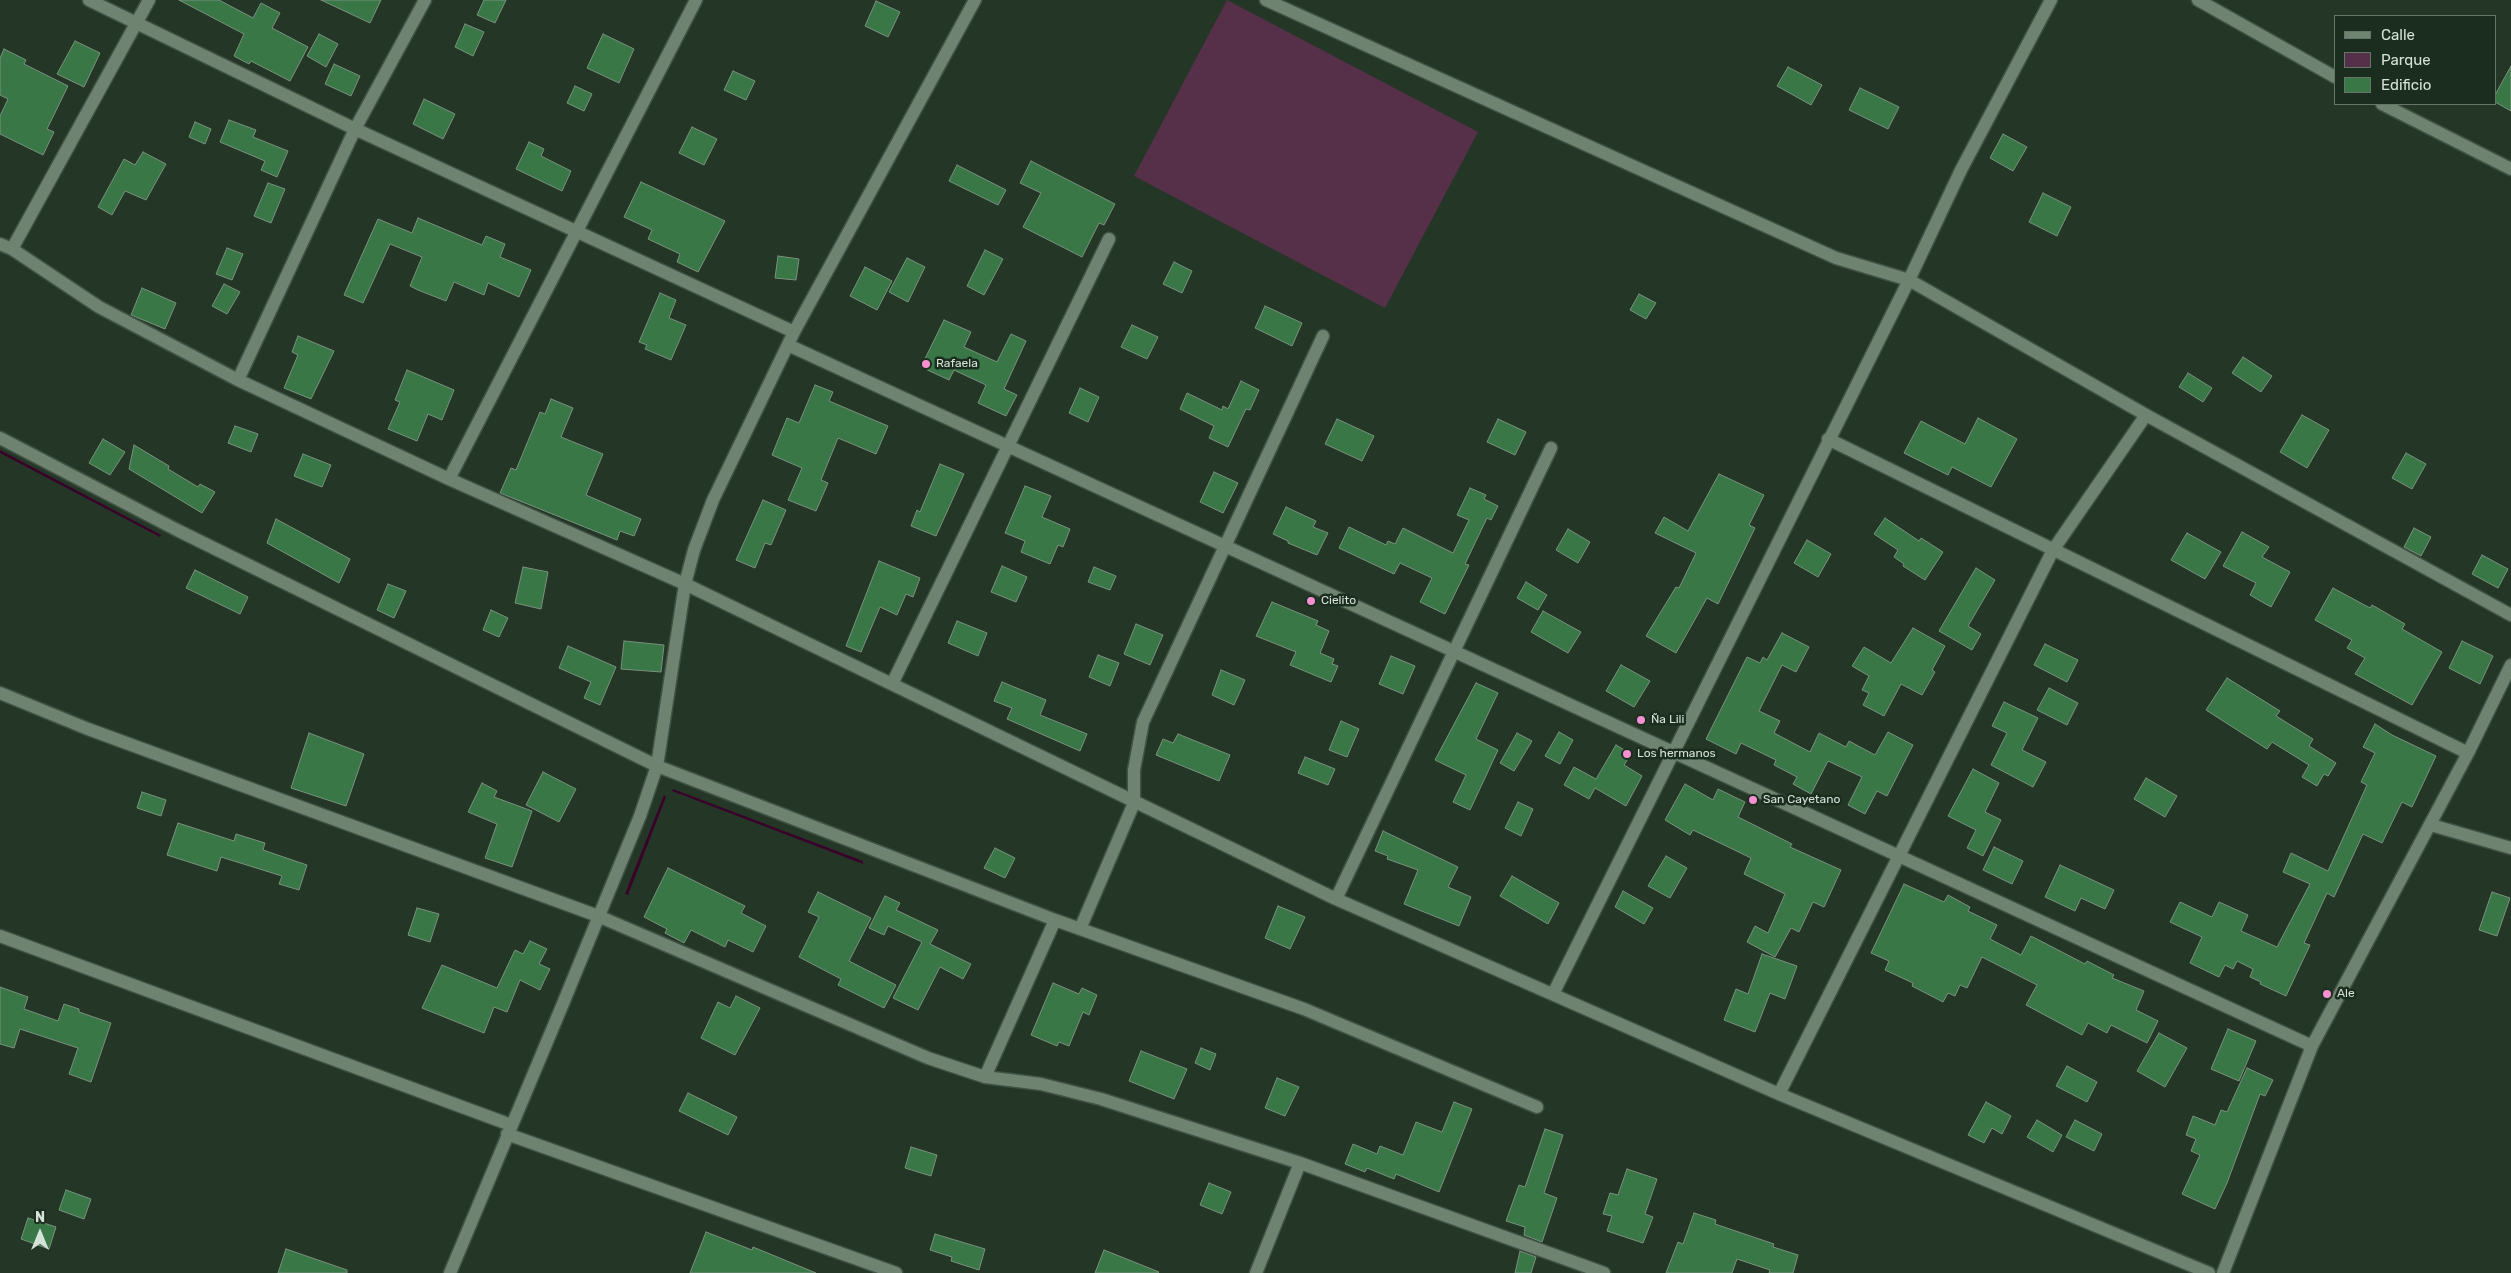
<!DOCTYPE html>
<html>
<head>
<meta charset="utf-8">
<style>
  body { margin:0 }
  #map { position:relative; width:2511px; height:1273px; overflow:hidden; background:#243727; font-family:Rubik,sans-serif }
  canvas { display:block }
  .legend { position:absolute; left:2334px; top:15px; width:162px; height:90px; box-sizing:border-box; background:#1a2d1e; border:1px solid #657568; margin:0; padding:6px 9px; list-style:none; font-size:15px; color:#d6e2d8 }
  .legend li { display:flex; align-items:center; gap:10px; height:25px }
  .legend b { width:25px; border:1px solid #657568 }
  .north { position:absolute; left:15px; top:1208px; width:50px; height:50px; -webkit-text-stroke:4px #1a2d1e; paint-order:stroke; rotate:0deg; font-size:14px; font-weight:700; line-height:20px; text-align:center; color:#d6e2d8 }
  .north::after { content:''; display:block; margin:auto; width:18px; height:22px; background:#d6e2d8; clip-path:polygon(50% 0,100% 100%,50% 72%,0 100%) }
</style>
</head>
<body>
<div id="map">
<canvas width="2511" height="1273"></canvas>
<ul class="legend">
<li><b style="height:6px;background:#6e8471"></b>Calle</li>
<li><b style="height:14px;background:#562f48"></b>Parque</li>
<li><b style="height:14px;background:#397747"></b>Edificio</li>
</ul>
<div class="north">N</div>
</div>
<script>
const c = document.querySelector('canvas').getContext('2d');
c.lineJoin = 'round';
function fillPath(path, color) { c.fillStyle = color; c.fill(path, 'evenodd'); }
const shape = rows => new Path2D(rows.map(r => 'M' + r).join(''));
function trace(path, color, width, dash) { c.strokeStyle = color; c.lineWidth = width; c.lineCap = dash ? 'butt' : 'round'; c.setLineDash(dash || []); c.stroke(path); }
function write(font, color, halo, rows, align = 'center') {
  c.font = font + ' Rubik,sans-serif'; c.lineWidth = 5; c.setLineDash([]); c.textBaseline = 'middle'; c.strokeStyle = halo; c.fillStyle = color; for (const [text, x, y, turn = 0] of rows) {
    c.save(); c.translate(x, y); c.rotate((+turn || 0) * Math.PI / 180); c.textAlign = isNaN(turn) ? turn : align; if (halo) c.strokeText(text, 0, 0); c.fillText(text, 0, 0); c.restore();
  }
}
const green = shape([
  [1227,0,1478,132,1385,308,1134,176]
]);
const water = shape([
  [0,450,161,535,160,537,0,453],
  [673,789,863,861,863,864,672,791],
  [664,795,666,797,628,895,625,894]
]);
const building = shape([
  [179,0,219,0,253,18,261,3,280,13,272,28,308,47,290,81,251,61,249,64,234,56,244,34,179,0],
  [321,0,381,0,370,23,321,0],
  [484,0,506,0,495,23,477,15,484,0],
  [876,1,900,12,888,37,865,26,876,1],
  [465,24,484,32,473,56,455,47,465,24],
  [319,34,338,44,326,67,307,56,319,34],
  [603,34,634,49,619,83,587,68,603,34],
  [75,41,100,53,84,87,57,74,75,41],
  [4,49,26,60,24,64,68,86,47,129,54,132,43,155,0,134,0,116,8,99,0,95,0,58,4,49],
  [334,64,360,76,351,96,325,84,334,64],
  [2511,66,2511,111,2495,102,2495,95,2511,66],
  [1788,67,1822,85,1811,105,1777,86,1788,67],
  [733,71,755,81,746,100,724,90,733,71],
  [575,86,592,94,584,111,567,103,575,86],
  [1860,88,1899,107,1888,129,1849,110,1860,88],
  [424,99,455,114,443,139,413,124,424,99],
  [229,120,256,130,253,137,288,151,277,177,261,170,265,161,220,142,229,120],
  [195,122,211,129,205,144,189,137,195,122],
  [692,127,717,139,704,165,679,153,692,127],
  [2003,134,2027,147,2013,171,1990,158,2003,134],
  [529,142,544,149,541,156,571,171,562,191,516,169,529,142],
  [143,152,166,164,146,200,125,191,112,215,98,207,124,159,135,165,143,152],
  [1031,161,1115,204,1104,225,1099,223,1082,257,1023,227,1041,193,1020,183,1031,161],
  [957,165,1006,190,998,205,949,181,957,165],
  [641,182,725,221,698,272,677,262,680,254,648,239,652,230,624,217,641,182],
  [268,183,285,189,271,223,254,216,268,183],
  [2043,193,2071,207,2057,236,2029,222,2043,193],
  [418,218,482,245,486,236,505,244,500,257,531,270,519,297,488,283,484,295,454,282,446,301,418,290,410,286,422,257,390,244,363,303,344,295,378,219,412,233,418,218],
  [227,248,243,254,232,280,216,274,227,248],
  [985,250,1003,259,984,295,967,286,985,250],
  [778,256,799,259,796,280,775,278,778,256],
  [907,258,925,267,908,302,889,292,907,258],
  [1174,262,1192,271,1182,293,1163,284,1174,262],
  [865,267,892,281,877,310,850,296,865,267],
  [224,284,240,292,227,314,212,306,224,284],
  [142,288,176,303,165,329,131,315,142,288],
  [660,293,676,300,669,318,686,325,671,360,645,349,647,345,639,342,660,293],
  [1639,294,1656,303,1646,319,1630,310,1639,294],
  [1265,306,1302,323,1292,346,1255,328,1265,306],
  [944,320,971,332,964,347,997,362,1011,334,1026,341,1004,389,1017,395,1006,416,978,403,986,385,954,370,949,380,921,367,944,320],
  [1132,325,1158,337,1147,359,1121,347,1132,325],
  [298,336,334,351,311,399,284,388,298,355,292,352,298,336],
  [2243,357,2272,376,2261,392,2232,373,2243,357],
  [407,370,454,390,442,420,428,414,417,441,388,429,400,402,395,400,407,370],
  [2188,373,2212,388,2203,402,2179,387,2188,373],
  [1241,381,1259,390,1250,410,1246,409,1228,447,1209,438,1214,426,1180,409,1187,393,1222,410,1223,406,1228,409,1241,381],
  [815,385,833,392,829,401,888,426,876,454,838,438,821,480,828,483,816,511,788,500,802,468,772,455,787,418,799,423,815,385],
  [1080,388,1099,397,1088,422,1069,413,1080,388],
  [551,399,573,408,561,437,603,454,586,495,641,519,634,536,620,531,617,540,500,493,511,468,516,470,540,412,545,414,551,399],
  [2302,415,2329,430,2307,468,2280,452,2302,415],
  [1978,418,2017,439,1991,487,1952,467,1948,475,1904,453,1921,421,1965,444,1978,418],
  [1337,419,1374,436,1362,461,1325,444,1337,419],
  [1498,419,1526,432,1515,455,1487,442,1498,419],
  [235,426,258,434,251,452,228,443,235,426],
  [103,439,125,452,110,475,89,463,103,439],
  [134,445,169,466,168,469,198,487,200,484,215,492,202,513,129,469,134,445],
  [2406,453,2426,464,2412,489,2392,478,2406,453],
  [303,454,331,465,322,487,294,476,303,454],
  [940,464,964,474,936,536,911,526,917,510,920,512,940,464],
  [1214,472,1238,483,1223,513,1200,502,1214,472],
  [1719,474,1764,495,1749,525,1755,528,1718,604,1707,598,1676,653,1646,636,1676,587,1679,588,1696,553,1655,533,1664,517,1688,531,1719,474],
  [1025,486,1051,496,1042,517,1070,529,1063,547,1058,545,1050,564,1021,552,1025,541,1005,533,1025,486],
  [1470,488,1486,495,1484,499,1498,506,1491,520,1487,518,1465,564,1469,565,1445,614,1420,602,1432,578,1400,563,1394,574,1339,548,1349,527,1386,545,1388,541,1395,544,1403,528,1453,553,1469,520,1457,515,1470,488],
  [763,500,786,510,771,545,765,543,755,568,736,560,763,500],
  [1286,507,1316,521,1313,527,1328,533,1317,555,1288,543,1288,541,1273,534,1286,507],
  [1885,518,1919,541,1921,538,1943,552,1925,580,1903,566,1904,564,1894,557,1898,550,1874,534,1885,518],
  [276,519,350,559,339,583,267,543,276,519],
  [2414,528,2431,537,2421,556,2404,547,2414,528],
  [1568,529,1590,542,1578,563,1556,550,1568,529],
  [2242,532,2269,547,2262,557,2290,572,2271,607,2250,595,2256,583,2223,566,2242,532],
  [2187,533,2221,552,2205,579,2171,560,2187,533],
  [1807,540,1831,554,1818,577,1794,563,1807,540],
  [2482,555,2508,569,2498,588,2472,574,2482,555],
  [879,561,920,578,913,597,906,594,897,615,880,607,861,652,846,646,879,561],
  [1002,566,1027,577,1016,602,991,592,1002,566],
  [523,567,548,572,541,609,515,603,523,567],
  [1094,567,1116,576,1110,590,1088,582,1094,567],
  [1976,568,1995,580,1968,626,1981,634,1972,650,1939,631,1976,568],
  [195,570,248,597,240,614,186,588,195,570],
  [1526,582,1547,595,1538,610,1517,598,1526,582],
  [388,584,406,591,394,618,377,610,388,584],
  [2333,588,2370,608,2372,605,2405,624,2402,629,2442,652,2412,705,2355,674,2365,658,2347,648,2352,640,2315,620,2333,588],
  [1272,602,1318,621,1316,625,1329,631,1320,653,1334,659,1332,664,1338,666,1331,682,1290,665,1296,652,1256,636,1272,602],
  [491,610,508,618,499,637,483,630,491,610],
  [1543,611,1581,632,1568,653,1531,632,1543,611],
  [957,621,987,633,978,656,948,643,957,621],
  [1136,624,1163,635,1150,665,1124,654,1136,624],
  [1913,628,1945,646,1932,670,1935,672,1922,695,1901,684,1884,716,1863,705,1869,693,1862,690,1869,676,1852,666,1864,647,1891,663,1913,628],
  [1782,633,1809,647,1796,672,1782,665,1759,711,1780,721,1774,733,1810,752,1819,733,1846,747,1849,741,1875,755,1888,732,1913,745,1887,796,1877,791,1865,814,1848,805,1862,777,1828,761,1811,794,1793,784,1797,777,1774,765,1776,760,1741,743,1736,754,1706,739,1747,657,1760,663,1763,657,1767,660,1782,633],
  [624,641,664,645,661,672,621,669,624,641],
  [2462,641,2493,656,2480,684,2449,668,2462,641],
  [2045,644,2078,660,2067,682,2034,665,2045,644],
  [568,646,616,667,600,705,584,698,591,682,559,668,568,646],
  [1098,655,1119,663,1110,686,1089,677,1098,655],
  [1391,656,1415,666,1403,694,1379,684,1391,656],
  [1621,665,1650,681,1634,707,1606,691,1621,665],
  [1221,670,1245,680,1234,705,1212,695,1221,670],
  [2227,678,2280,711,2276,716,2313,739,2309,746,2336,763,2328,776,2324,774,2317,786,2302,777,2309,765,2272,742,2267,749,2206,710,2227,678],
  [1002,682,1046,700,1040,715,1087,734,1080,751,1007,719,1012,708,994,701,1002,682],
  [1476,683,1498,693,1476,739,1498,750,1470,810,1453,802,1466,775,1435,760,1476,683],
  [2049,688,2078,703,2067,725,2037,710,2049,688],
  [2004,702,2038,718,2022,750,2046,762,2033,787,1991,765,2007,733,1992,726,2004,702],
  [1341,721,1359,729,1347,757,1329,750,1341,721],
  [2375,724,2392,735,2436,756,2412,807,2402,802,2382,843,2363,834,2334,897,2327,893,2304,943,2310,945,2286,996,2260,984,2261,982,2250,977,2253,969,2237,961,2233,969,2225,965,2219,977,2190,963,2202,937,2170,922,2180,902,2212,917,2219,902,2248,915,2241,931,2277,947,2310,884,2283,872,2291,853,2328,871,2367,785,2361,782,2375,753,2363,747,2375,724],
  [1559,732,1573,740,1560,764,1545,756,1559,732],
  [309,733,364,754,346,806,291,788,309,733],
  [1517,733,1532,741,1514,771,1500,763,1517,733],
  [1178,734,1230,755,1219,781,1156,755,1163,739,1173,743,1178,734],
  [1616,745,1631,754,1624,765,1642,776,1626,806,1595,788,1589,799,1564,785,1574,767,1596,779,1616,745],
  [1305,757,1335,769,1328,785,1298,773,1305,757],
  [1973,769,1999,783,1985,812,2001,820,1983,856,1967,848,1976,830,1948,816,1973,769],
  [543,772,576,789,559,822,526,805,543,772],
  [2146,778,2177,796,2165,817,2134,799,2146,778],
  [482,783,497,791,494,797,532,811,512,867,485,858,497,824,468,812,482,783],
  [1685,784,1713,800,1718,789,1745,802,1738,817,1792,844,1790,847,1841,870,1824,907,1813,902,1799,932,1791,928,1775,957,1747,942,1755,926,1768,933,1785,894,1744,874,1751,858,1693,830,1690,835,1665,820,1685,784],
  [142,792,166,800,161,816,137,808,142,792],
  [1518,802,1533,809,1521,836,1505,828,1518,802],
  [178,823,234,841,236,834,265,843,263,850,307,865,299,890,279,884,282,876,221,857,217,871,167,855,178,823],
  [1383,831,1458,867,1448,887,1471,897,1459,926,1404,904,1418,870,1387,859,1388,856,1375,851,1383,831],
  [1994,847,2023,861,2012,884,1983,870,1994,847],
  [995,848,1015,858,1005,878,984,868,995,848],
  [1666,856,1687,868,1670,898,1648,886,1666,856],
  [2060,865,2114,890,2105,909,2081,898,2075,911,2045,897,2060,865],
  [668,868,745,906,741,913,766,926,753,952,728,940,725,947,691,930,684,943,665,933,667,929,644,917,668,868],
  [1512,876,1559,903,1548,924,1500,896,1512,876],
  [1904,884,1944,902,1948,895,1970,907,1968,911,1997,925,1990,939,2021,955,2031,936,2085,964,2087,961,2114,975,2112,978,2144,991,2136,1010,2158,1021,2147,1043,2111,1025,2107,1033,2088,1023,2082,1035,2026,1005,2037,985,1982,957,1967,988,1960,985,1955,996,1948,993,1943,1002,1912,986,1913,983,1885,970,1889,961,1871,953,1904,884],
  [1623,891,1653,908,1644,924,1615,907,1623,891],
  [818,892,871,918,849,961,896,985,884,1008,838,985,841,979,799,957,819,917,808,912,818,892],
  [2492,892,2510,898,2497,936,2479,930,2492,892],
  [885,896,900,903,896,910,938,930,930,944,971,964,963,979,940,967,918,1010,893,998,922,942,888,926,884,935,869,928,885,896],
  [1278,906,1305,917,1290,949,1265,938,1278,906],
  [417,908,439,914,430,942,408,935,417,908],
  [530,941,547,949,539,964,550,969,544,981,540,990,520,980,507,1012,494,1007,484,1033,422,1008,442,965,497,988,515,950,523,954,530,941],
  [1762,954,1797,966,1785,999,1770,993,1755,1032,1724,1020,1736,989,1748,994,1762,954],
  [1053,983,1079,994,1082,988,1097,995,1089,1015,1083,1012,1069,1046,1059,1042,1057,1046,1031,1035,1053,983],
  [0,987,28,997,24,1009,58,1021,64,1004,79,1009,79,1012,111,1023,91,1082,69,1074,78,1048,20,1029,14,1048,0,1044,0,987],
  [736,996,760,1008,735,1055,701,1038,718,1002,730,1008,736,996],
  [2228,1029,2256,1041,2239,1081,2211,1069,2228,1029],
  [2159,1033,2187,1048,2165,1087,2137,1071,2159,1033],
  [1201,1048,1216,1054,1210,1070,1195,1063,1201,1048],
  [1141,1051,1187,1069,1174,1099,1129,1081,1141,1051],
  [2067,1066,2097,1082,2087,1102,2056,1086,2067,1066],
  [2247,1068,2273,1080,2265,1096,2260,1094,2227,1183,2215,1209,2182,1194,2200,1155,2191,1151,2196,1139,2186,1135,2193,1116,2215,1125,2221,1110,2227,1112,2247,1068],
  [1277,1078,1299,1087,1285,1116,1265,1108,1277,1078],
  [688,1093,737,1117,728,1135,679,1111,688,1093],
  [1454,1102,1472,1109,1439,1192,1396,1174,1394,1179,1367,1168,1365,1172,1345,1164,1353,1144,1377,1154,1380,1146,1403,1155,1416,1122,1442,1132,1454,1102],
  [1986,1102,2011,1116,2002,1134,1992,1128,1984,1143,1968,1135,1986,1102],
  [2037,1120,2062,1135,2053,1152,2027,1137,2037,1120],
  [2075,1120,2102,1134,2094,1151,2066,1137,2075,1120],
  [1545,1129,1563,1135,1544,1193,1557,1198,1542,1242,1524,1235,1525,1227,1506,1221,1519,1185,1525,1187,1545,1129],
  [911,1147,937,1155,931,1176,905,1168,911,1147],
  [1627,1169,1657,1179,1645,1214,1653,1217,1643,1243,1607,1231,1612,1216,1603,1214,1610,1193,1618,1195,1627,1169],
  [1209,1183,1231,1192,1222,1214,1200,1205,1209,1183],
  [66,1190,91,1199,84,1219,59,1210,66,1190],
  [1694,1213,1716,1220,1715,1224,1774,1244,1773,1247,1798,1255,1793,1273,1769,1273,1770,1270,1737,1259,1732,1273,1666,1273,1678,1242,1683,1244,1694,1213],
  [28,1218,56,1227,49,1249,21,1239,28,1218],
  [706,1232,752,1250,753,1247,816,1273,690,1273,706,1232],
  [935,1234,985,1249,979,1270,951,1261,952,1257,930,1250,935,1234],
  [286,1249,347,1270,347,1273,278,1273,286,1249],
  [1104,1250,1159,1272,1158,1273,1095,1273,1104,1250],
  [1520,1251,1536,1257,1531,1273,1515,1273,1520,1251]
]);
const minor = shape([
  [89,0,355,129,794,332],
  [1266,0,1836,258,1909,280,2146,415,2511,615],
  [2198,0,2335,77],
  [2382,104,2511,169],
  [0,244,12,249,99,307,238,380,449,479,685,584,1336,899,1779,1094,2209,1273],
  [12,249,149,0],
  [788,345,2312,1046],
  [238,380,355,129,425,0],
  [0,438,179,531,657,766,1055,920,1304,1009,1537,1107],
  [1828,439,2468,753],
  [449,479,696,0],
  [892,684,1109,239],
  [0,693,88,729,598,916,928,1058,985,1077,1041,1084,1101,1099,1300,1163,1604,1273],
  [2431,825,2511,848],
  [1336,899,1551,448],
  [1080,929,1134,803,1134,770,1143,722,1323,336],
  [0,936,511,1125],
  [1553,994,1909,280,1961,170,2051,0],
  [985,1077,1055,920],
  [1779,1094,2053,550,2146,415],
  [507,1134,896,1273],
  [450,1273,562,1006,640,816,657,766,685,584,694,550,713,500,794,332,975,0],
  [1256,1273,1300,1163],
  [2223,1273,2312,1046,2468,753,2511,665]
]);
const markers = [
  [926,364,5,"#f690d0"],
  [1311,601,5,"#f690d0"],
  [1641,720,5,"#f690d0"],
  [1627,754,5,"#f690d0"],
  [1753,800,5,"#f690d0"],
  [2327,994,5,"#f690d0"]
];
const poiNames = [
  ["Rafaela",936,364],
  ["Cielito",1321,601],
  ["Ña Lili",1651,720],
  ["Los hermanos",1637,754],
  ["San Cayetano",1763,800],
  ["Ale",2337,994]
];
fillPath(green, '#562f48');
fillPath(water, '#3a012a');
fillPath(building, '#397747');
trace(building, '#7b917e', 1);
trace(minor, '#415144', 15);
trace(minor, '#6e8471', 12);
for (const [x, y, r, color] of markers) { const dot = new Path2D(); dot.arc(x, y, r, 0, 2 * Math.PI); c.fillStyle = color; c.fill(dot); trace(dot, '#1a2d1e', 2); }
write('12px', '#d6e2d8', '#1a2d1e', poiNames, 'left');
</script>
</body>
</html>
